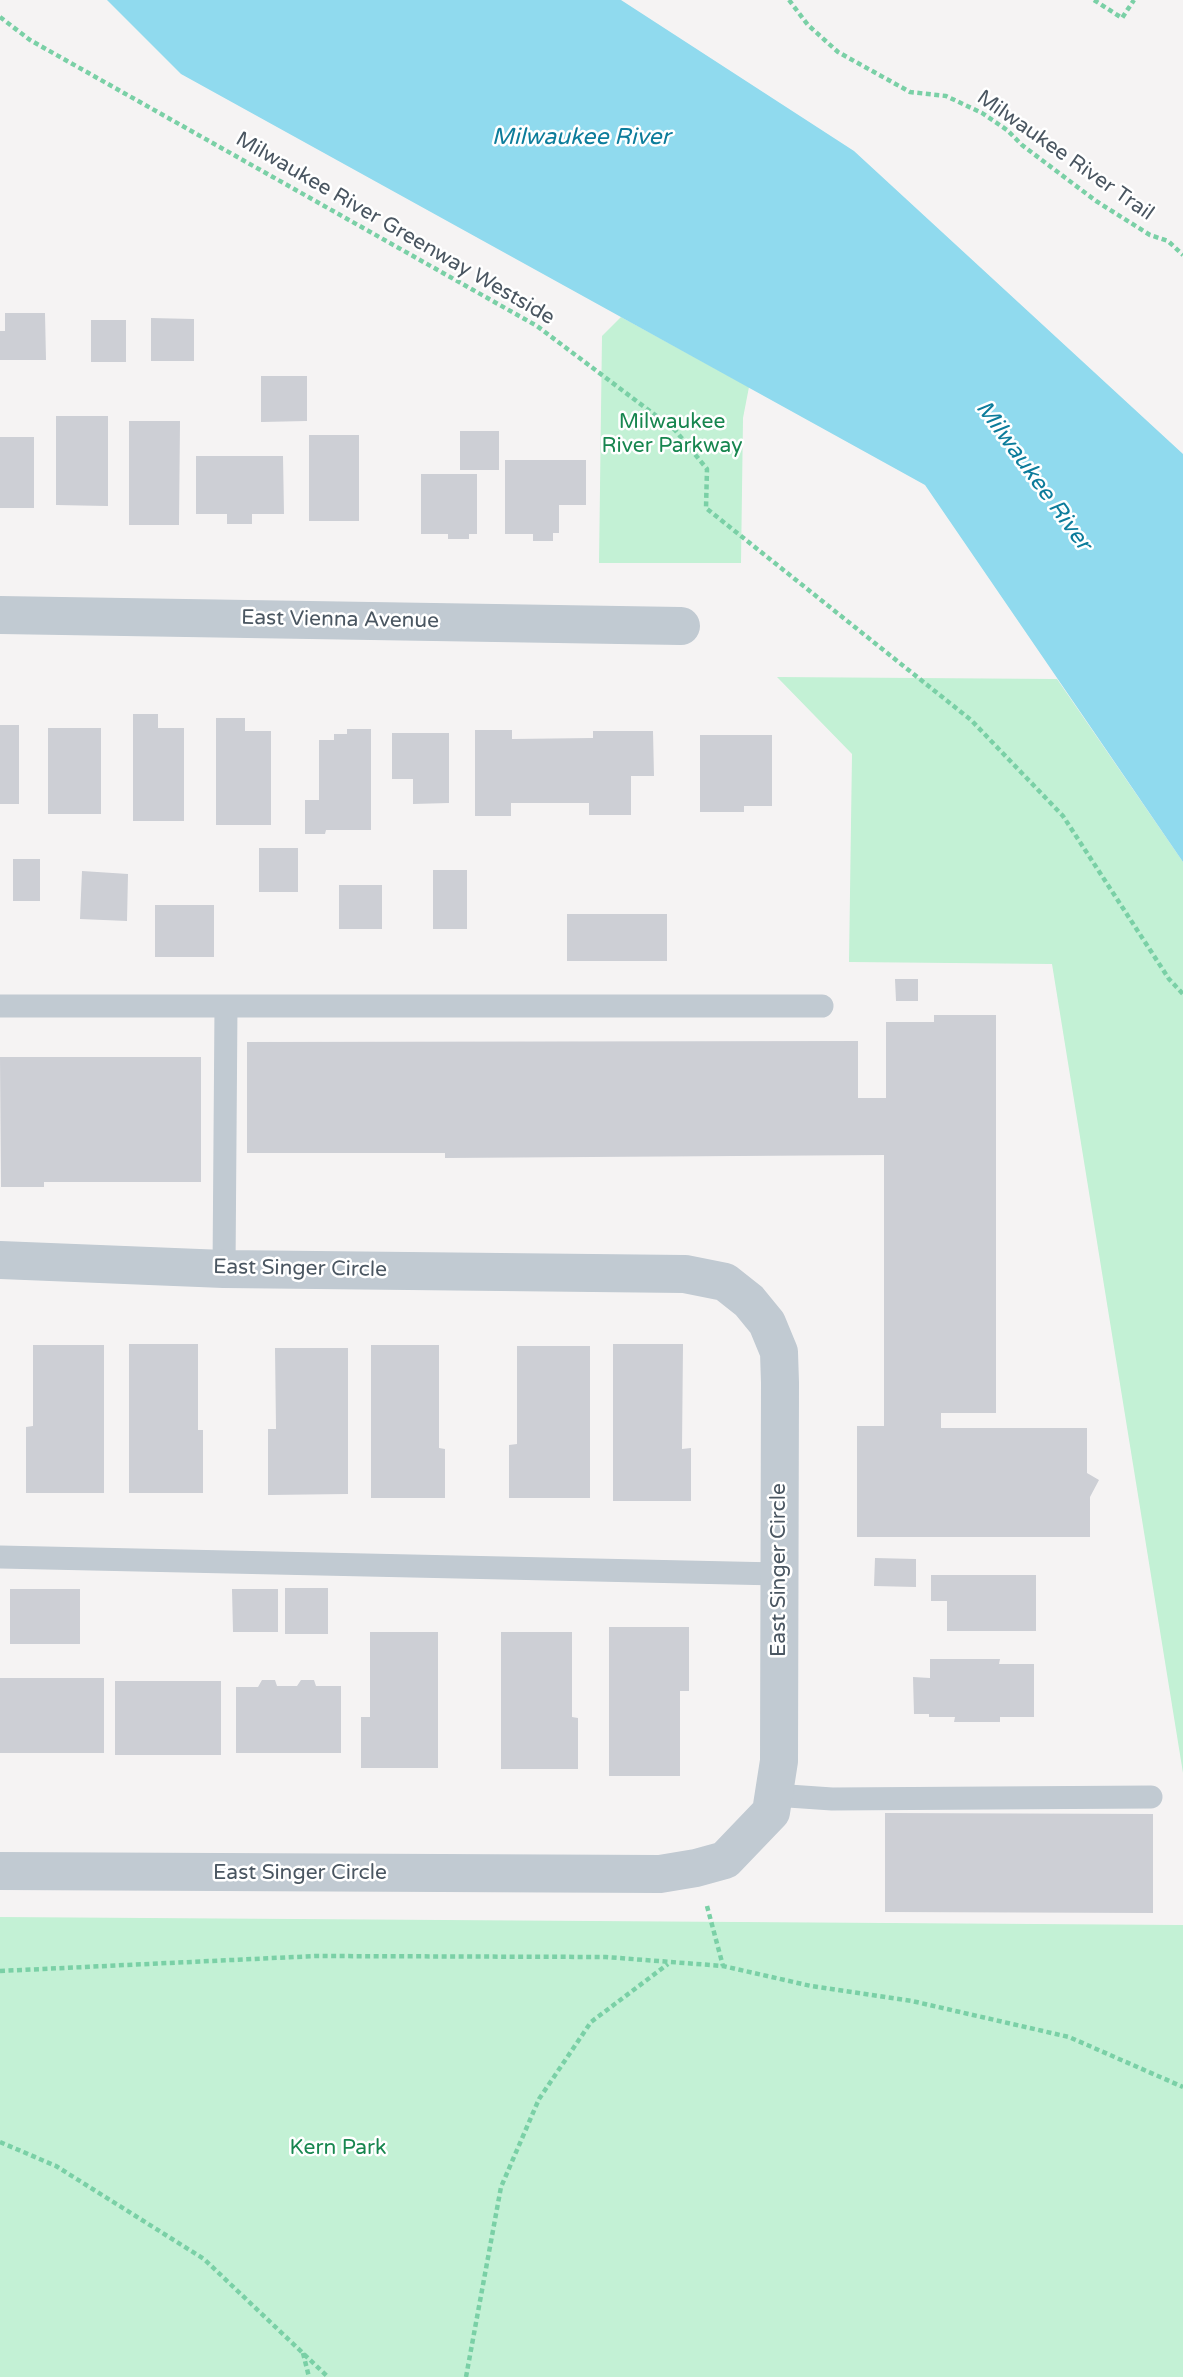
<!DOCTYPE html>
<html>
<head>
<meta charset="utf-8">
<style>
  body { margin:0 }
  canvas { display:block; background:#f5f3f3 }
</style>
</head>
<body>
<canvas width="1183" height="2377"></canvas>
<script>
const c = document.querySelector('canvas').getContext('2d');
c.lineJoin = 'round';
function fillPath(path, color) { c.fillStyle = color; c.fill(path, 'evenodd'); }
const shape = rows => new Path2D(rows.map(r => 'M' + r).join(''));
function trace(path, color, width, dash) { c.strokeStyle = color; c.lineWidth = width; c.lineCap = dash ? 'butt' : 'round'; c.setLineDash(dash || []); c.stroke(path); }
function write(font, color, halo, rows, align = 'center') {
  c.font = font + ' "Varela Round",sans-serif'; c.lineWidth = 5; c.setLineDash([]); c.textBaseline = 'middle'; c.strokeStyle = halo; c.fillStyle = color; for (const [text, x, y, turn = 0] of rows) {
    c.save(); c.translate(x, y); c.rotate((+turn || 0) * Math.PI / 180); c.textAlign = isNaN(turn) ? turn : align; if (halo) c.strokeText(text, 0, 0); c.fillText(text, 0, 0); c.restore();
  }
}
const green = shape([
  [621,317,749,387,743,418,741,563,599,563,602,336],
  [777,677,1057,679,1183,862,1183,1773,1052,964,849,962,852,754],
  [0,1917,1183,1925,1183,2377,0,2377]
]);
const water = shape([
  [107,0,621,0,854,151,1183,454,1183,862,925,485,181,74]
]);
const building = shape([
  [5,313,45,313,46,360,0,360,0,331,5,331],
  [151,318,194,319,194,361,151,361],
  [91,320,126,320,126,362,91,362],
  [261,376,307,376,307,421,261,422],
  [56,416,108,416,108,506,56,505],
  [129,421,180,421,179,525,129,525],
  [460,431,499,431,499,470,460,470],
  [309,435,359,435,359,521,309,521],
  [0,437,34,437,34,508,0,508],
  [196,456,283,456,284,514,252,514,252,524,227,524,227,514,196,514],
  [505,460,586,460,586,505,559,505,559,533,553,533,553,541,533,541,533,534,505,534],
  [421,474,477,474,477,534,469,534,469,539,448,539,448,534,421,534],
  [133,714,158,714,158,728,184,728,184,821,133,821],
  [216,718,245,718,245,731,271,731,271,825,216,825],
  [0,725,19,725,19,804,0,804],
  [48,728,101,728,101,814,48,814],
  [347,729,371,729,371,830,326,830,325,834,305,834,305,800,319,800,319,740,334,740,334,734,347,734],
  [475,730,512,730,512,739,593,738,593,731,653,731,654,776,631,776,631,815,589,815,589,803,511,803,511,816,475,816],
  [392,733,449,733,449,803,413,804,413,779,392,779],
  [700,735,772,735,772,806,744,806,744,812,700,812],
  [259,848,298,848,298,892,259,892],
  [13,859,40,859,40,901,13,901],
  [433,870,467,870,467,929,433,929],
  [82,871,128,874,127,921,80,919],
  [339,885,382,885,382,929,339,929],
  [155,905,214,905,214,957,155,957],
  [567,914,667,914,667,961,567,961],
  [895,979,918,979,918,1001,896,1001],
  [934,1015,996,1015,996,1413,941,1413,941,1428,1087,1428,1087,1473,1099,1480,1090,1497,1090,1537,857,1537,857,1426,884,1426,884,1155,445,1158,445,1153,247,1153,247,1042,858,1041,858,1098,886,1098,886,1022,934,1022],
  [0,1057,201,1057,201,1182,44,1182,44,1187,1,1187],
  [129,1344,198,1344,198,1430,203,1430,203,1493,129,1493],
  [613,1344,683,1344,682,1449,691,1448,691,1501,613,1501],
  [33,1345,104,1345,104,1493,26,1493,26,1427,33,1426],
  [371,1345,439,1345,439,1448,445,1449,445,1498,371,1498],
  [517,1346,590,1346,590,1498,509,1498,509,1445,517,1444],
  [275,1348,348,1348,348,1494,268,1495,268,1429,276,1429],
  [875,1558,916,1559,916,1587,874,1586],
  [931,1575,1036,1575,1036,1631,947,1631,947,1601,931,1601],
  [285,1588,328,1588,328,1634,285,1634],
  [10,1589,80,1589,80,1644,10,1644],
  [232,1589,278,1589,278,1632,233,1632],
  [609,1627,689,1627,689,1691,680,1691,680,1776,609,1776],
  [370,1632,438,1632,438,1768,361,1768,361,1717,370,1717],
  [501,1632,572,1632,572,1717,578,1718,578,1769,501,1769],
  [930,1659,1000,1659,999,1664,1034,1664,1034,1717,1000,1717,1000,1722,954,1722,955,1717,929,1717,929,1714,914,1714,913,1677,930,1678],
  [0,1678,104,1678,104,1753,0,1753],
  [262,1680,275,1680,277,1686,297,1686,301,1680,314,1680,316,1686,341,1686,341,1753,236,1753,236,1687,258,1687],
  [115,1681,221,1681,221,1755,115,1755],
  [885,1813,1153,1814,1153,1913,885,1912]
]);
const path = shape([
  [789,0,808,25,838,52,910,92,946,96,982,113,1007,130,1022,145,1096,201,1150,235,1168,241,1183,255],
  [1094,0,1122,18,1134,0],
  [0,17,30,40,537,326,675,430,707,469,706,508,971,720,1063,816,1169,979,1183,994],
  [707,1906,723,1966],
  [0,1971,316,1956,606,1957,723,1966,811,1986,912,2001,1069,2037,1183,2087],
  [0,2142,56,2166,204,2259,328,2377],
  [303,2353,309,2377],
  [466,2377,501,2187,539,2099,591,2022,668,1964]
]);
const service = shape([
  [0,1006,226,1006],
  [224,1269,226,1006,822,1006],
  [0,1557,778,1574],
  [774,1795,832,1799,1151,1797]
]);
const minor = shape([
  [0,615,681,626],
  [0,1260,224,1269,685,1274,725,1282,749,1301,767,1323,779,1352,780,1383,779,1761,771,1812,725,1860,696,1868,660,1874,0,1871]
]);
const streetNames = [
  ["Milwaukee River Trail",1065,156,35],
  ["Milwaukee River Greenway Westside",395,229,30],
  ["East Vienna Avenue",340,620,1],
  ["East Singer Circle",300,1269,1],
  ["East Singer Circle",779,1570,-90],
  ["East Singer Circle",300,1873]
];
const parkNames = [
  ["Milwaukee",672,422],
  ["River Parkway",672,446],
  ["Kern Park",338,2148]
];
const waterNames = [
  ["Milwaukee River",581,138],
  ["Milwaukee River",1033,476,54]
];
fillPath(green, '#c3f1d5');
fillPath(water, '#90daee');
fillPath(building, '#cdcfd5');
trace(path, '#7ad0a6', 4.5, [5, 3.5]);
trace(service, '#c1cad2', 23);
trace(minor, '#c1cad2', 38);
write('21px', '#4a5661', '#fff', streetNames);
write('21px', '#17864f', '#fff', parkNames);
write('italic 23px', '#0c7c9b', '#fff', waterNames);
</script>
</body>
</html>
